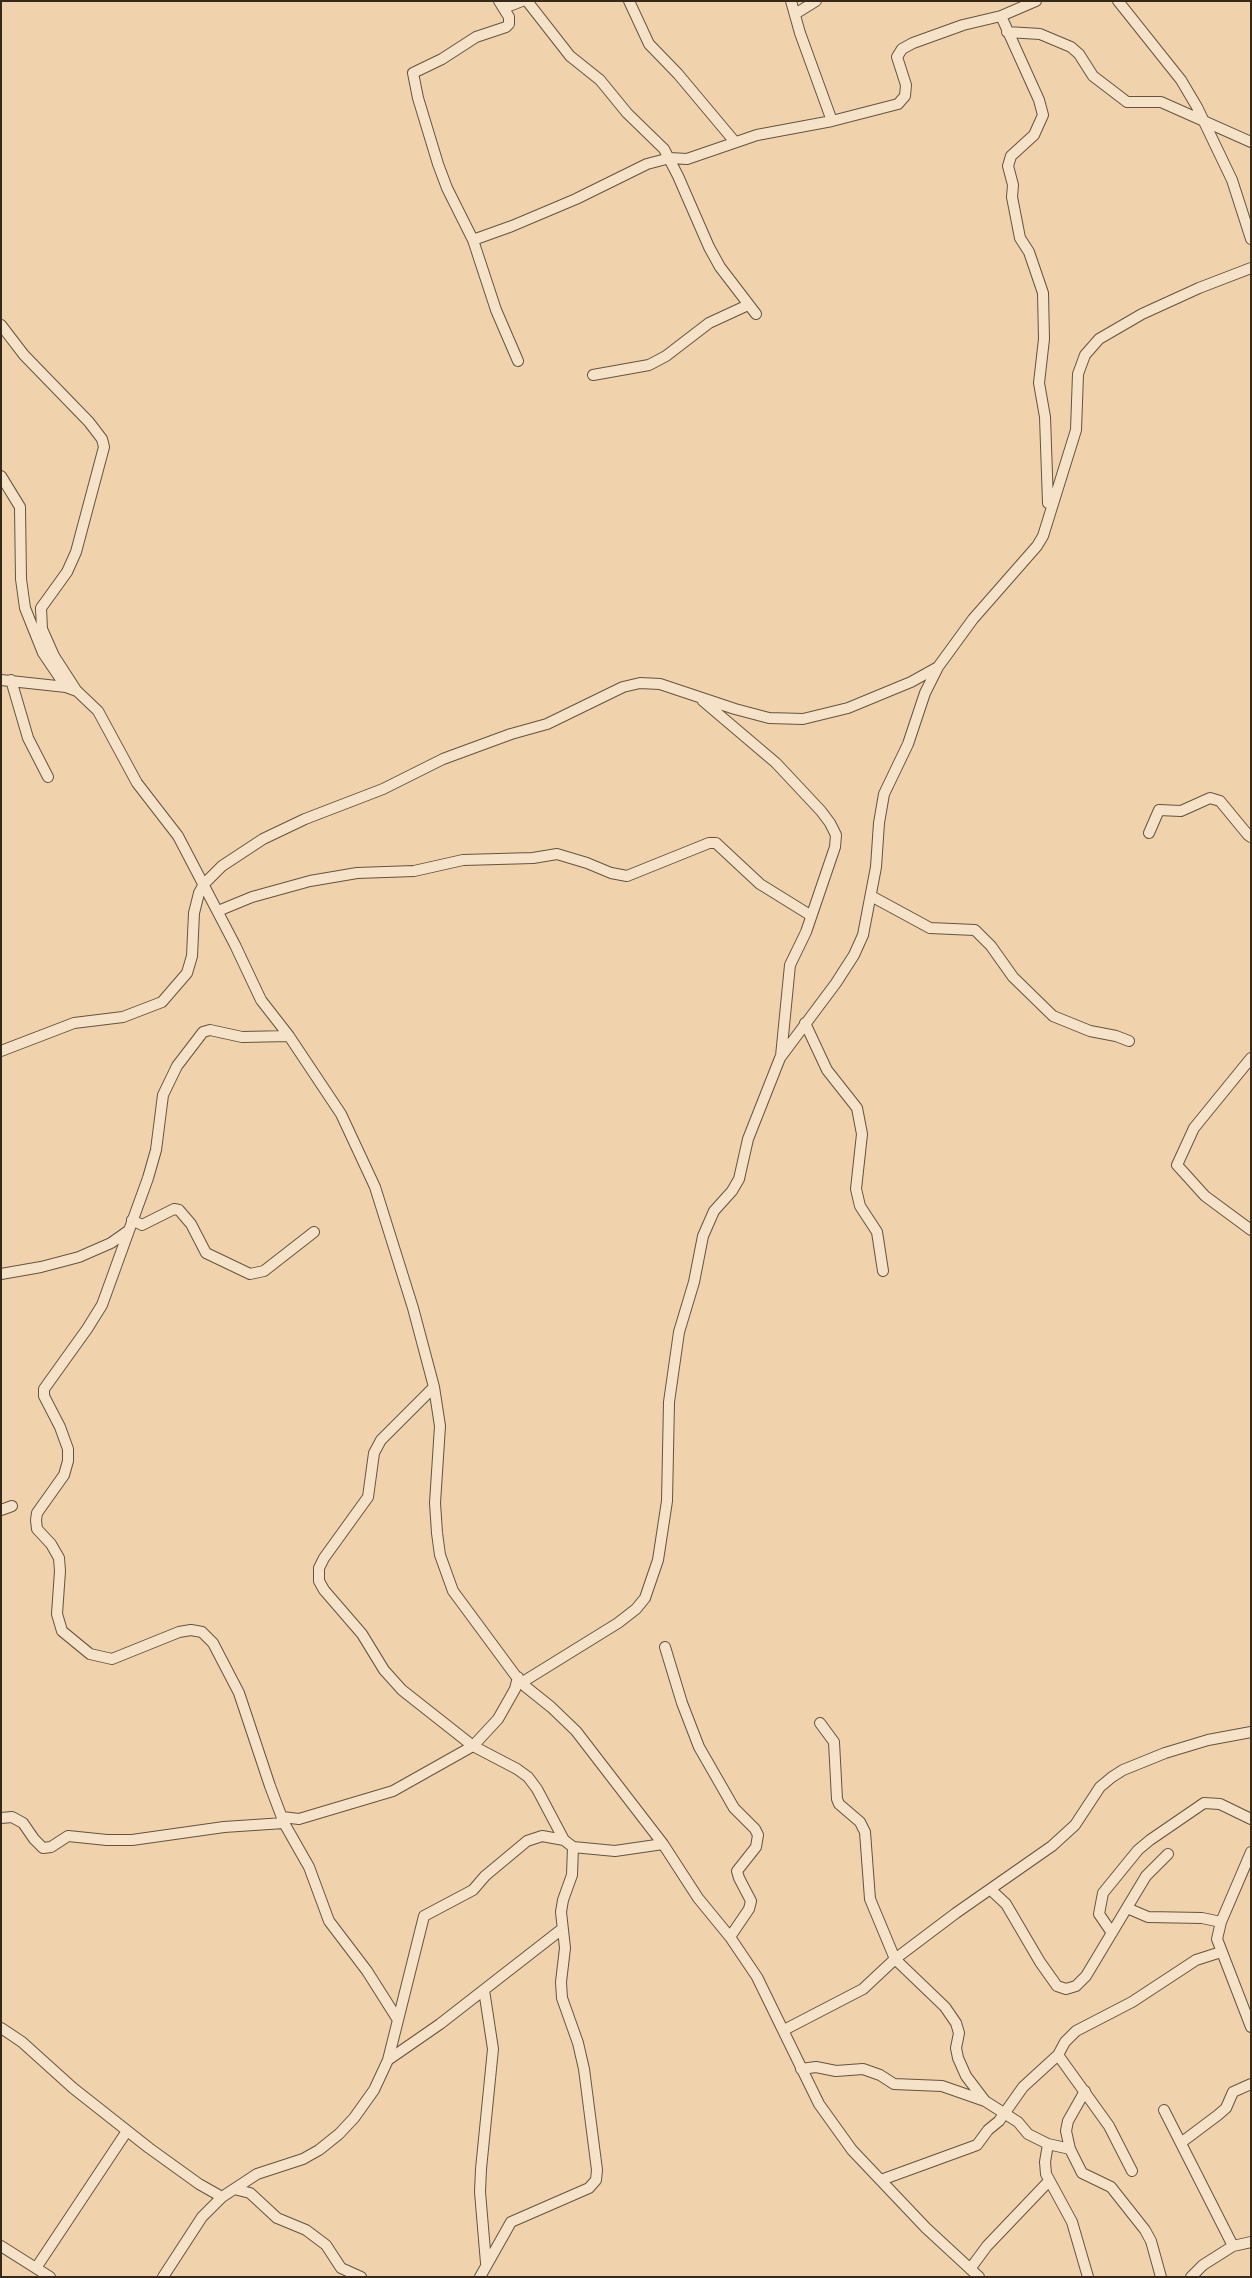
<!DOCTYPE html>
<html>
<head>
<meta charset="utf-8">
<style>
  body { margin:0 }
  #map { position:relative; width:1252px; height:2278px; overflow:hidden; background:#f0d3ac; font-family:"Libre Bodoni",serif }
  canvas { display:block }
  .frame { position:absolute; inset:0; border:2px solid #36291a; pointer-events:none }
</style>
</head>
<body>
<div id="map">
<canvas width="1252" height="2278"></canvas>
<div class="frame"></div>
</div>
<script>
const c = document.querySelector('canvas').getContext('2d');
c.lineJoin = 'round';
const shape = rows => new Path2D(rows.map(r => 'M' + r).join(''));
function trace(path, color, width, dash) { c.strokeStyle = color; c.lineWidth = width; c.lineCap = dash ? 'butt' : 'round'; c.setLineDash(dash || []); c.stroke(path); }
const minor = shape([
  [499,1,509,17,509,24,506,27,476,37,442,59,413,73,418,98,438,164,447,188,473,240,512,226,576,199,647,164,670,158,687,159,757,135,832,121,898,104,905,96,906,85,897,57,902,49,913,43,963,25,1001,16,1036,1],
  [527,1,570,56,600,80,627,113,664,149,678,176,709,247,720,267,756,314],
  [629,1,649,44,678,74,735,142],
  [791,1,800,33,832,121],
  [1118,1,1181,80,1197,107,1232,180,1251,239],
  [504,8,522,1],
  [795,14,816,1],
  [1001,16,1039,100,1043,115,1034,135,1011,156,1008,166,1013,185,1012,197,1020,238,1029,252,1043,293,1044,339,1039,383,1045,417,1048,503],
  [1007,32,1040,34,1071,47,1079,54,1093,76,1127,102,1161,102,1251,142],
  [473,240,496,310,518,361],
  [1,325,24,355,89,422,102,439,104,447,76,552,67,572,41,608,42,629,54,656,76,690],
  [593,375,649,365,666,356,709,323,748,305],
  [1,476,20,507,21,579,25,608,43,653,66,687,77,691,98,711,137,783,178,836,235,945,261,1000,289,1036,341,1114,375,1187,413,1308,434,1387,440,1426,435,1503,437,1533,440,1555,453,1591,521,1683,551,1707,576,1731,663,1844,698,1898,730,1937,757,1977,819,2104,852,2150,926,2228,979,2277],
  [1,680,66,687],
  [11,680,28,738,48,777],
  [703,701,776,763,821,811,830,823,836,835,835,847,806,932,790,965,781,1056],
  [1149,833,1159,810,1181,811,1210,798,1220,801,1248,835,1251,837],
  [871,896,930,928,975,930,991,946,1013,977,1053,1016,1090,1031,1116,1036,1129,1041],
  [218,911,252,897,310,881,357,873,414,871,463,860,533,858,557,854,587,863,611,873,627,876,709,843,716,843,760,884,810,915],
  [805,1023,827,1070,857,1108,862,1134,856,1189,860,1206,877,1232,883,1271],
  [1,1051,74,1023,123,1017,162,1002,187,973,192,956,194,913,199,893,204,884,222,866,263,839,305,819,383,789,443,759,511,734,547,724,623,687,640,683,660,684,735,709,769,718,803,719,848,708,911,682,938,667],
  [1251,1058,1194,1128,1177,1165,1205,1196,1251,1230],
  [132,1220,142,1225,174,1209,179,1210,191,1224,206,1253,250,1274,264,1271,314,1232],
  [1,1274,41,1267,79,1257,111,1243,128,1231],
  [434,1387,381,1440,374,1453,368,1497,324,1558,319,1568,319,1581,324,1590,362,1634,384,1670,402,1690,473,1746,517,1769,528,1777,537,1789,564,1840,573,1847,615,1851,663,1844],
  [1,1510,12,1506],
  [665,1647,682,1703,699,1747,734,1808,755,1829,758,1835,756,1847,737,1871,739,1878,751,1901,749,1909,730,1937],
  [521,1683,618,1623,636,1609,645,1598,658,1560,667,1501,669,1402,679,1332,694,1282,703,1236,714,1211,732,1191,739,1179,748,1139,780,1058,836,983,854,955,863,935,876,867,879,823,884,794,908,744,925,693,938,667,973,619,1037,546,1043,536,1076,430,1078,374,1085,355,1099,339,1142,314,1199,288,1251,268],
  [820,1723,834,1742,837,1799,839,1804,860,1822,865,1832,870,1899,895,1959,945,2007,956,2023,959,2033,956,2048,958,2058,966,2076,985,2101,1018,2122,1028,2134,1048,2144,1070,2149],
  [282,1817,299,1819,393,1791,473,1746,498,1719,515,1689,518,1677],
  [1,1818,12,1817,23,1823,34,1839,43,1848,51,1847,68,1836,107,1840,132,1840,224,1827,284,1823],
  [1251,1852,1221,1922,1217,1939,1251,2027],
  [991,1890,1006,1904,1040,1962,1057,1986,1066,1989,1076,1986,1086,1976,1146,1876,1168,1854],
  [1127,1908,1148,1917,1202,1918,1221,1922],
  [1112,1933,1099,1914,1103,1893,1138,1850,1150,1840,1204,1803,1220,1804,1251,1819],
  [484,1990,493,2049,481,2169,480,2192,486,2263],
  [398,2020,424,1916,473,1890,485,1876,527,1841,542,1836,564,1840],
  [1,2028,22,2042,73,2088,149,2148,199,2184,222,2197],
  [784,2030,863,1989,895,1959,956,1913,1052,1846,1075,1825,1100,1787,1112,1777,1123,1770,1165,1753,1208,1740,1251,1732],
  [1058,2055,1109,2126,1132,2171],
  [388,2060,440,2024,562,1929],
  [801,2069,816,2067,836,2071,863,2069,880,2075,894,2084,942,2086,985,2101],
  [1085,2091,1068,2121,1066,2131,1070,2149,1082,2173,1111,2187,1145,2230,1151,2241,1161,2277],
  [1164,2110,1233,2246],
  [1182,2142,1218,2115,1226,2108,1233,2092,1251,2084],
  [1048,2144,1045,2162,1046,2174,1072,2222,1088,2277],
  [881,2180,977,2145,988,2130,999,2121,1023,2087,1058,2055,1065,2042,1076,2031,1132,2002,1196,1960,1221,1952],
  [234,2189,250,2193,277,2218,306,2230,326,2245,341,2268,361,2277],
  [1,2246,50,2277],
  [36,2268,127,2131],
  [970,2269,987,2246,1049,2181],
  [163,2277,202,2217,222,2197,257,2174,303,2159,319,2150,339,2134,354,2118,374,2090,388,2060,398,2020,367,1971,329,1921,309,1867,284,1823,270,1786,239,1693,213,1643,202,1632,191,1630,179,1632,112,1659,90,1654,62,1631,57,1614,60,1571,59,1558,51,1544,37,1529,36,1520,37,1513,64,1475,68,1461,68,1449,60,1427,44,1396,44,1389,87,1329,102,1305,148,1178,156,1150,163,1095,177,1066,203,1032,210,1030,242,1037,289,1036],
  [480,2277,511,2222,589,2188,596,2180,597,2170,584,2069,578,2043,562,1998,561,1982,565,1948,561,1912,563,1900,572,1875,573,1847],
  [1191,2277,1203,2265,1233,2246,1251,2242]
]);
trace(minor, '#64543e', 12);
trace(minor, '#f5e2c9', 10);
</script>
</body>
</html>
